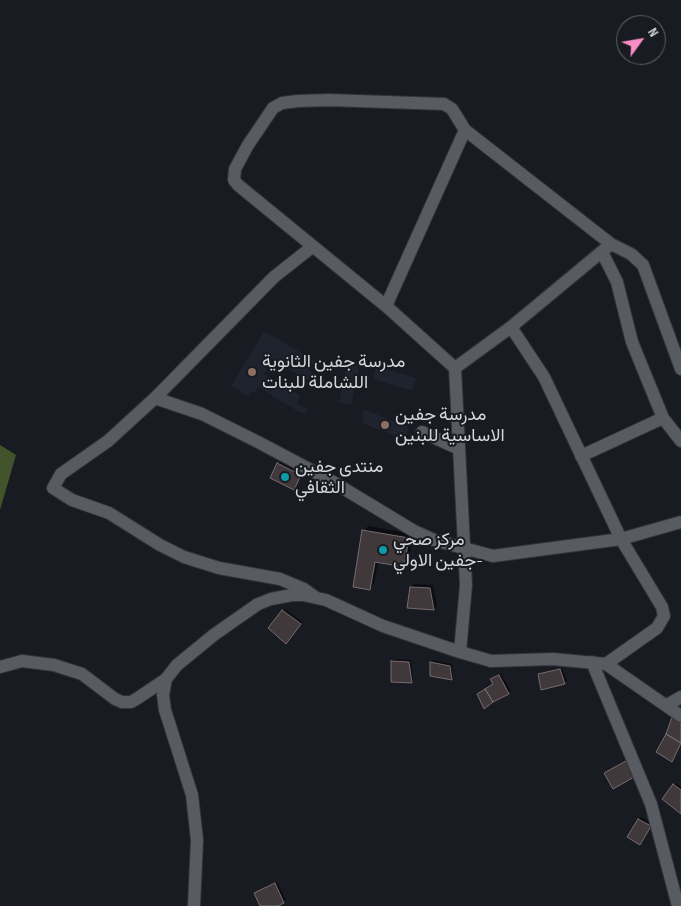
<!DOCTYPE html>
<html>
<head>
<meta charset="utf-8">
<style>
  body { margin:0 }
  #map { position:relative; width:681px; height:906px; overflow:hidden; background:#181b21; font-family:"Sofia Sans Condensed",sans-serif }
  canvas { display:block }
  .north { position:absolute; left:616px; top:15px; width:50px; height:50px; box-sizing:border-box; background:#181b21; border:1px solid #63656b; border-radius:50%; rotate:58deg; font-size:14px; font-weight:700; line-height:20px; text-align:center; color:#d3d5d9 }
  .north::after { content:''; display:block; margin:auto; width:18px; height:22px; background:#fa8fc8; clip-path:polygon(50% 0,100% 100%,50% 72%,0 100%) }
</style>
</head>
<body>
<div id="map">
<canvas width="681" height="906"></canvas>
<div class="north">N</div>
</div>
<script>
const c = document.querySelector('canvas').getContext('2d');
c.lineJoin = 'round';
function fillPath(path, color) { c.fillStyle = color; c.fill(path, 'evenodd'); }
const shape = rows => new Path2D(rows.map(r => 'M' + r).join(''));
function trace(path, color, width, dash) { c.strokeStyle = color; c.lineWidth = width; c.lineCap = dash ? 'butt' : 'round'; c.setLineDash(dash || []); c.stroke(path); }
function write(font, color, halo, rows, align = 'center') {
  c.font = font + ' "Sofia Sans Condensed",Vazirmatn,sans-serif'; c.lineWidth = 4; c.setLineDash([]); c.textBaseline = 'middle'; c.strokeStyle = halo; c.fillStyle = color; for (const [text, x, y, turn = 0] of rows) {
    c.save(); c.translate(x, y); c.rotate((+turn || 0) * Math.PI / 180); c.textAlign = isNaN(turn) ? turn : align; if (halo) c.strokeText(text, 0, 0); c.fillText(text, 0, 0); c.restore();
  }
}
const built = shape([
  [264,331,315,361,309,370,329,382,324,390,272,359,264,374,301,396,297,403,308,409,307,413,299,412,258,387,254,393,251,392,248,396,231,386],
  [348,361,360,364,351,405,339,402],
  [376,366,416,378,412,391,373,379],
  [363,409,408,427,406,440,362,423]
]);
const forest = shape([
  [0,445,16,455,0,510]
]);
const shadow = shape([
  [280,462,302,473,294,488,278,464],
  [368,526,413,534,409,561,404,566,378,562,374,584,370,588,364,531],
  [414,584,433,585,437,606,433,609,411,587],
  [285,609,302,622,288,640,283,611],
  [394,659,411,660,413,680,411,682,392,661],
  [433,660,452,664,453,677,451,679,431,662],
  [562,668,567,681,565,683,539,675],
  [501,674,511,691,485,707,478,694,494,683,492,679,493,677],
  [676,783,681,787,681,812,664,799],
  [641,817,652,824,642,841,629,837],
  [277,882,286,900,275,906,262,906,256,893]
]);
const building = shape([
  [277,463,301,475,294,490,270,478,277,463],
  [362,530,409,538,404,567,375,562,370,590,353,587,362,530],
  [410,587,430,588,434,610,407,608,410,587],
  [282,610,301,624,286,644,268,628,282,610],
  [391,661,409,662,412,683,391,682,391,661],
  [430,662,450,666,452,680,430,676,430,662],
  [560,669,565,684,541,690,538,674,560,669],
  [499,675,509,694,493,702,485,689,493,684,490,679,499,675],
  [485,689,493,702,484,709,477,694,485,689],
  [672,717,681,723,681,743,666,734,672,717],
  [666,734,681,743,672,762,656,752,666,734],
  [626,761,634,777,613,789,604,773,626,761],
  [673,784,681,790,681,814,662,799,673,784],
  [638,819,651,826,640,845,627,837,638,819],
  [275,883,284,903,278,906,260,906,254,893,275,883]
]);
const minor = shape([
  [611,244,511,327,455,368,466,585,460,652,491,661,553,659,606,664,681,716],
  [312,247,274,277,155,398,108,441,61,474,53,488,72,500,109,513,160,545,184,557,219,568,280,579,304,589,315,597],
  [602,252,617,282,632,342,663,418,681,441],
  [386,306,465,130],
  [511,327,544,377,621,539,662,607,664,616,657,628,606,664],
  [455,368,386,306,238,185,234,180,235,169,248,145,273,108,282,103,298,101,329,100,444,104,452,109,465,130,611,244,631,254,643,265,681,369],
  [155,398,202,414,258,442,328,479,414,531,434,540,493,556,621,539,681,522],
  [422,432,459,449],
  [581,456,663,418],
  [592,662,651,804,678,906],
  [0,667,22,661,54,665,82,674,115,699,122,702,131,702,138,698,166,679],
  [667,705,681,697],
  [194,906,197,840,192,795,165,710,163,695,166,679,177,665,215,634,258,604,271,599,292,595,303,595,326,600,383,626,460,652]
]);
const markers = [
  [252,372,5,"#8d6e63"],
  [385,425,5,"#8d6e63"],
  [285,477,5,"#0f9aa8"],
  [383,550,5,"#0f9aa8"]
];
const poiNames = [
  ["مدرسة جفين الثانوية",262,362],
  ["اللشاملة للبنات",262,383],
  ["مدرسة جفين",395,415],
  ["الاساسية للبنين",395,436],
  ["منتدى جفين",295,467],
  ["الثقافي",295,488],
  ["مركز صحي",393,540],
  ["جفين الاولي-",393,561]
];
fillPath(built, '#1f232e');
fillPath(forest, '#43542c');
fillPath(shadow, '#0007');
fillPath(building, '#41383b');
trace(building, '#756c6e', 1);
trace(minor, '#323438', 14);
trace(minor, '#585b62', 12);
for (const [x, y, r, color] of markers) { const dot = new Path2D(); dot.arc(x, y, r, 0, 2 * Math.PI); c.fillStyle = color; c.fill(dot); trace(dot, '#181b21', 2); }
write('18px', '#d3d5d9', '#181b21', poiNames, 'left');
</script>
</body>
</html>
